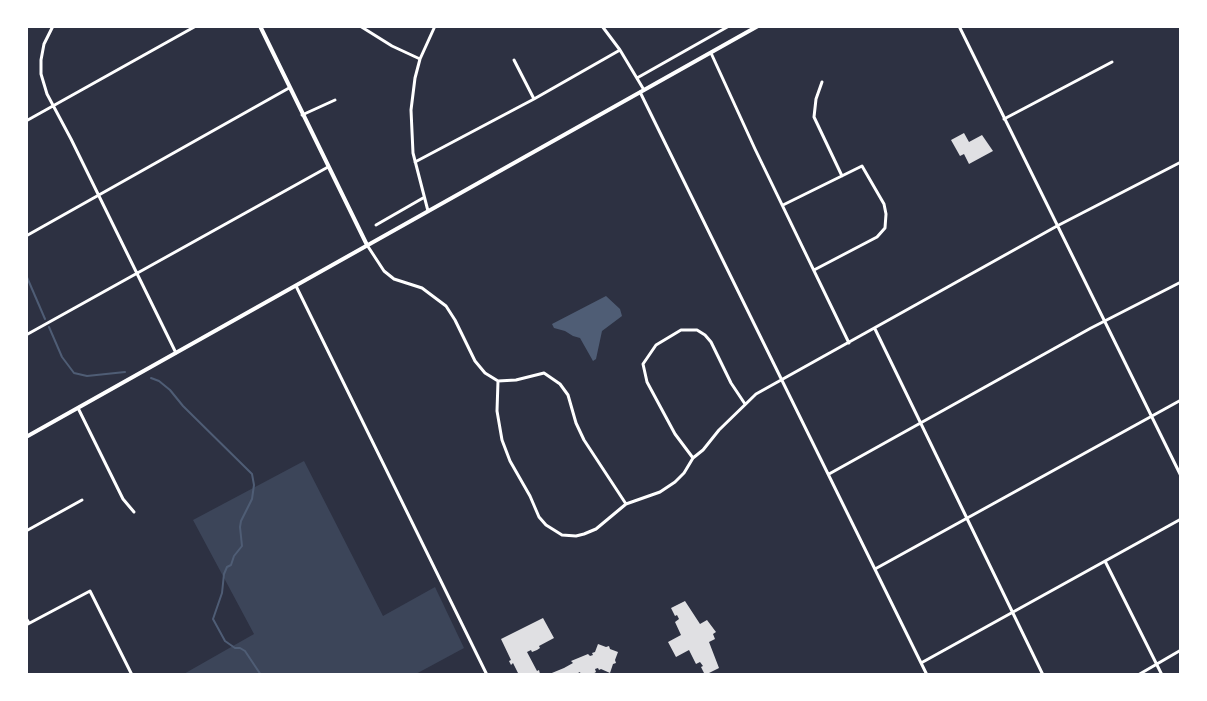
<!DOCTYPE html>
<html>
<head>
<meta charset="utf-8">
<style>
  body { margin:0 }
  #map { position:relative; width:1207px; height:701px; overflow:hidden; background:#2d3142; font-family:Signika,sans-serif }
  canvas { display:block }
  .frame { position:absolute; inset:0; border:28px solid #fff; pointer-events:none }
</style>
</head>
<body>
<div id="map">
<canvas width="1207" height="701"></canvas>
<div class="frame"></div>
</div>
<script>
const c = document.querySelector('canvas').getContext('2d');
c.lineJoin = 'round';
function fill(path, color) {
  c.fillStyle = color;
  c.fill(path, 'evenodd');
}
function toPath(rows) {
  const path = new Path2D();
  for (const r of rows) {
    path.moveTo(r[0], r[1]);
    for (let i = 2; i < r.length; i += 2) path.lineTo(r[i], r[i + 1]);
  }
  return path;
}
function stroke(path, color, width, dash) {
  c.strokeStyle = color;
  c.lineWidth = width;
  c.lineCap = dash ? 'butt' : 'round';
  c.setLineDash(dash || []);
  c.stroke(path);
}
const green = toPath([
  [304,461,383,616,435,587,464,648,414,675,182,675,254,634,193,520]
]);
const water = toPath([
  [606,296,620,309,622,316,602,331,596,359,593,361,580,338,573,336,565,331,554,328,552,324]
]);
const stream = toPath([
  [26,275,45,319],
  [49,327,62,357,74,373,87,376,125,372],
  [151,378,159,381,170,390,183,406,252,474,254,485,252,499,241,521,240,527,242,546,234,556,231,565,227,567,224,574,222,593,213,619,225,641,235,648,240,648,245,651,261,675]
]);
const building = toPath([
  [964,133,969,142,982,135,993,151,969,164,964,154,960,156,951,140],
  [685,601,700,624,707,620,716,632,713,634,715,639,709,642,719,668,705,675,701,667,703,666,700,662,696,664,689,650,676,657,668,642,681,635,675,622,679,619,677,615,675,616,671,608],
  [543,618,554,638,539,646,540,648,537,650,532,652,531,650,527,652,537,671,539,670,540,674,519,675,513,663,511,665,509,661,511,660,501,639],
  [598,644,606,647,609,646,610,649,618,652,615,660,616,663,613,664,610,673,601,669,599,670,598,668,595,669,596,672,591,675,581,675,580,672,578,673,578,675,547,675,564,668,573,663,571,661,588,654,590,656,593,655,592,653,595,652]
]);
const minor = toPath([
  [53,26,44,44,41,60,41,74,47,94,71,139,176,353],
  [360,26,392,46,420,59],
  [602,26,620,50,644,90],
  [959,26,1181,476],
  [711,53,755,149,849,343],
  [514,60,534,99],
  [637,78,729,26],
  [822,82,816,99,814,117,842,176],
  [640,92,927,675],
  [302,115,335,100],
  [1004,119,1112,62],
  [26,121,196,26],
  [415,162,534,99,620,50],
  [783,205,862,166,884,204,886,214,885,228,877,237,814,270],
  [428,211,413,153,411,110,415,78,420,59,435,26],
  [376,225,423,198],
  [26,236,289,88],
  [367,245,384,271,394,279,422,288,446,306,455,320,475,361,485,373,498,381,516,380,544,373,560,384,568,395,576,423,584,440,626,504],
  [296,286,487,675],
  [875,329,1043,675],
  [26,335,328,167],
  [498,381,497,411,502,440,510,461,530,496,539,517,546,525,562,535,576,536,584,534,596,529,626,504,660,492,675,482,684,473,693,458,703,450,719,430,756,394,1057,226,1181,162],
  [78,408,123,499,134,512],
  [693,458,675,434,647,382,643,364,656,345,681,330,697,330,705,335,711,342,731,383,745,404],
  [829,474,1091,328,1181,282],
  [26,531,82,500],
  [1105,561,1162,675],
  [875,569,1181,400],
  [26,618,29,623],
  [26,625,90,591,132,675],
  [921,663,1181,519],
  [1138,675,1181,650]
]);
const tertiary = toPath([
  [260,26,367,245],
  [26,437,758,26]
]);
fill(green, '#3c4559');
fill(water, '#4f5d75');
stroke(stream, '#4f5d75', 2);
fill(building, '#e0e0e3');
stroke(minor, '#fff', 3);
stroke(tertiary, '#fff', 4);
</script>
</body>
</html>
